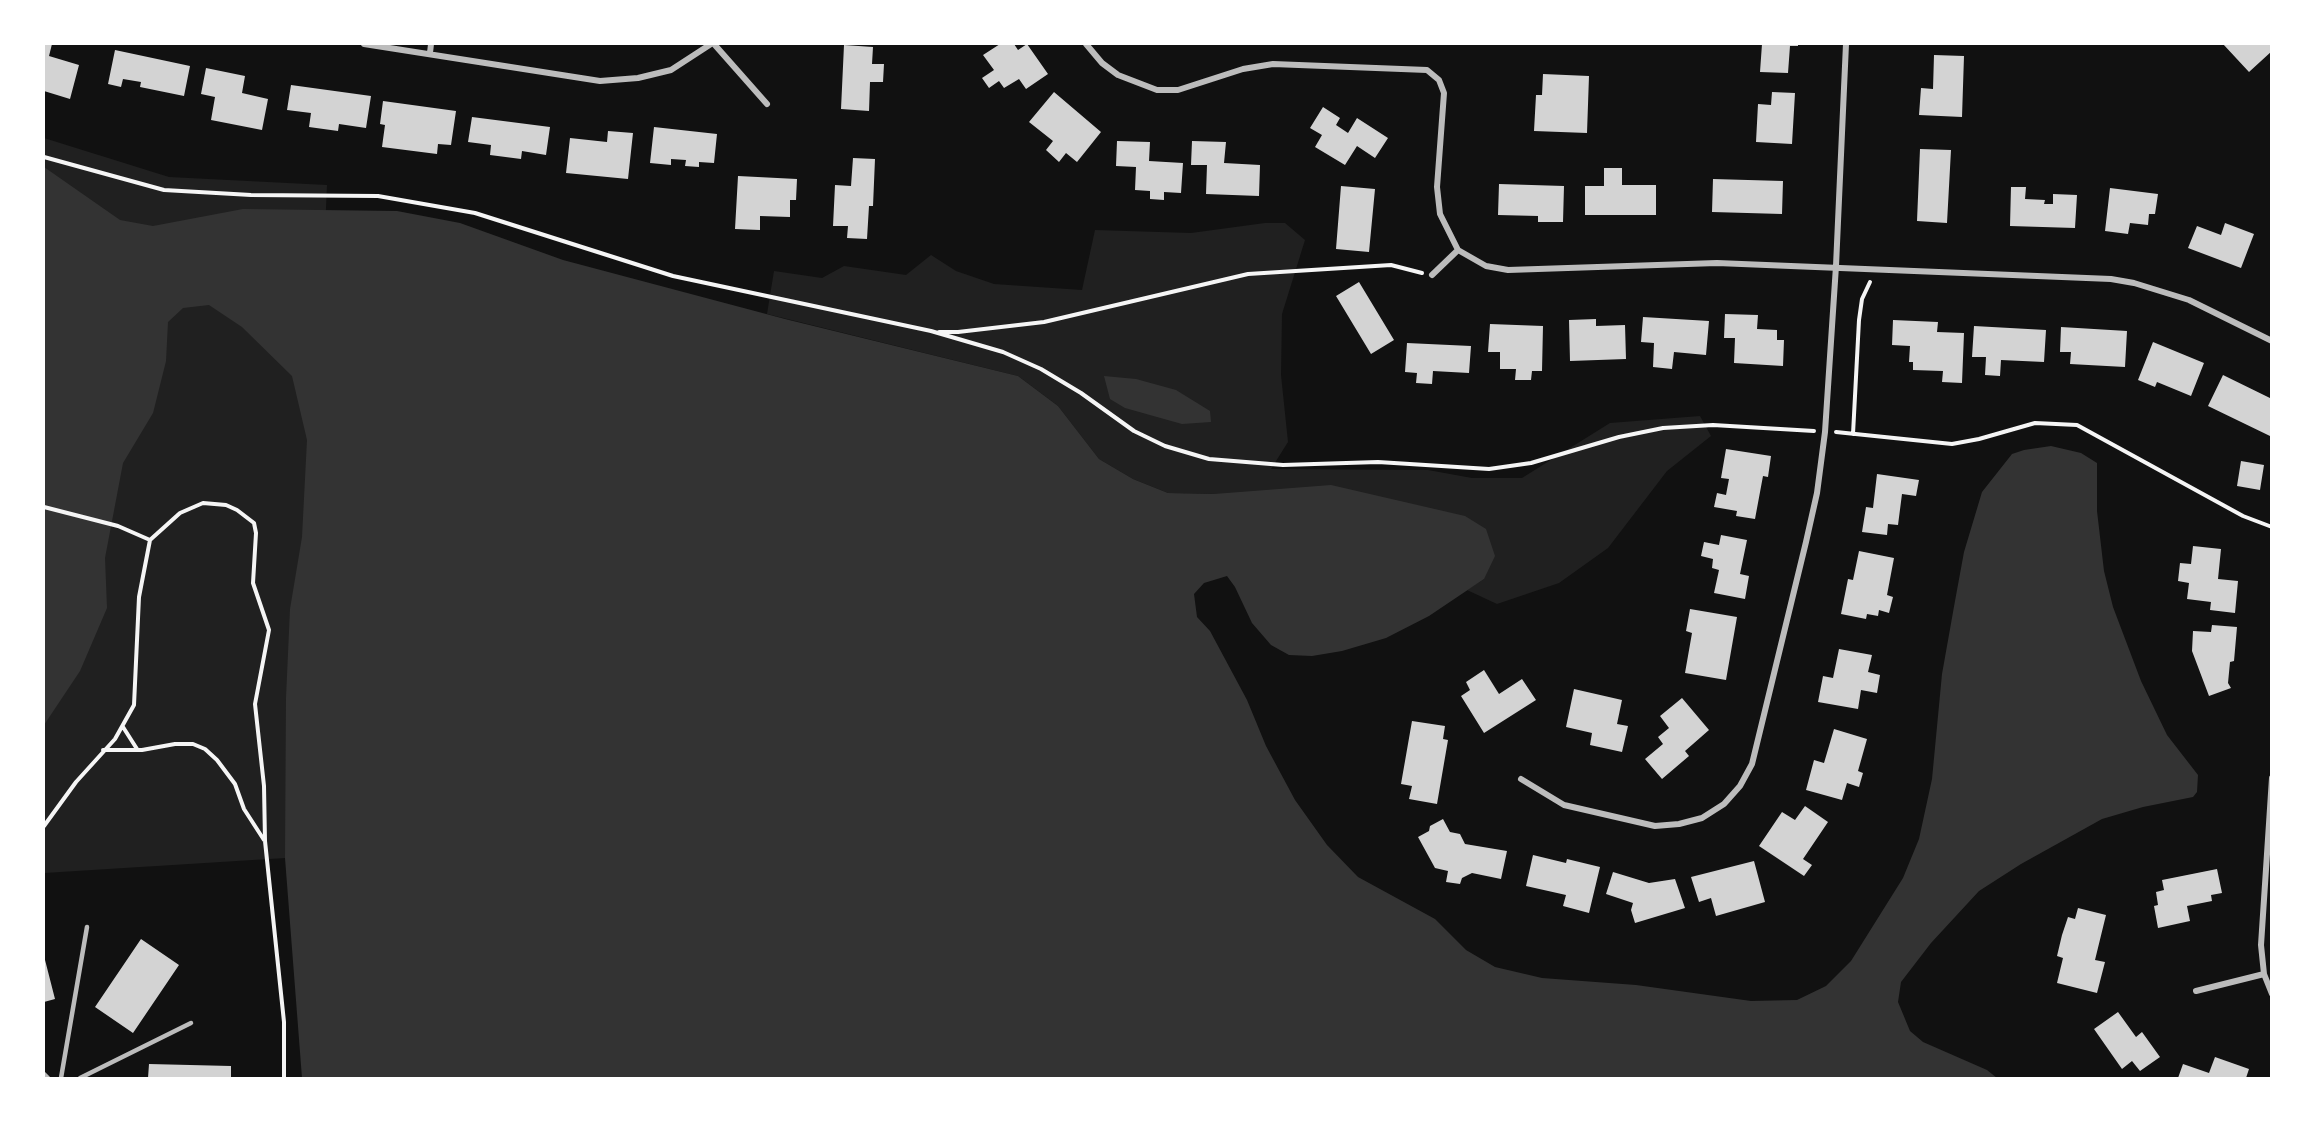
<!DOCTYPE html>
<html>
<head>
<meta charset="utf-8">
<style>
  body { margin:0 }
  #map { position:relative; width:2315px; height:1122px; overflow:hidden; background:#111; font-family:Barlow,sans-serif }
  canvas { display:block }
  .frame { position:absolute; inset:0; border:45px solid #fff; pointer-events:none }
</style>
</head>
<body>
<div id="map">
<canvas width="2315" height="1122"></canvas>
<div class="frame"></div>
</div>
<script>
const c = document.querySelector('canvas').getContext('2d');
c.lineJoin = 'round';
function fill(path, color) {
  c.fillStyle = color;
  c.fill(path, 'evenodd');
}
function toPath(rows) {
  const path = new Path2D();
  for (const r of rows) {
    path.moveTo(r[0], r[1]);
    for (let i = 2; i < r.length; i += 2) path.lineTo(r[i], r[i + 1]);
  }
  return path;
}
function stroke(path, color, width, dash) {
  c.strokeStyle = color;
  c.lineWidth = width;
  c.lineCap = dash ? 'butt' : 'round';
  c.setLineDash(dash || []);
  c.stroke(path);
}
const green = toPath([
  [44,138,169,177,327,185,309,595,285,858,44,873],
  [1265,223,1285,223,1305,240,1282,314,1281,375,1288,442,1271,469,1428,470,1472,478,1522,478,1610,423,1700,416,1711,436,1667,471,1608,548,1559,583,1497,604,1467,590,1484,579,1214,494,1168,493,1133,479,1099,459,1058,406,1018,376,767,314,774,271,822,278,844,266,906,275,931,255,956,271,994,284,1082,290,1095,230,1191,233]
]);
const water = toPath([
  [44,167,120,220,153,226,243,209,397,211,460,223,563,260,785,319,1018,376,1058,406,1099,459,1133,479,1168,493,1214,494,1331,485,1465,516,1486,529,1495,556,1484,579,1429,616,1386,638,1342,651,1312,656,1289,655,1271,645,1252,623,1235,587,1227,576,1204,583,1194,594,1197,617,1210,631,1247,700,1266,746,1295,800,1327,845,1358,877,1435,919,1466,950,1495,967,1542,978,1636,985,1751,1001,1797,1000,1826,986,1851,961,1903,878,1919,839,1932,779,1942,674,1955,601,1964,552,1982,492,2012,454,2024,450,2051,446,2081,453,2097,463,2097,511,2104,571,2113,607,2141,681,2167,735,2198,775,2197,792,2193,797,2143,807,2102,819,2021,864,1979,891,1931,943,1901,982,1898,1002,1910,1031,1923,1042,1987,1070,1997,1078,302,1078,285,858,286,698,290,609,302,537,307,440,292,376,242,327,209,305,183,308,168,322,166,361,153,413,123,463,105,558,107,608,80,671,44,725],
  [1104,376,1136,379,1176,390,1210,411,1211,422,1182,424,1125,408,1110,399]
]);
const building = toPath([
  [44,44,52,44,49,56,79,65,70,99,44,91],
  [1000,44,1014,44,1018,50,1027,44,1048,74,1026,89,1019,79,1004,88,999,81,989,88,982,78,994,70,983,55],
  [1762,44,1798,44,1798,46,1790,46,1788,73,1760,72],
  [2223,44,2272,44,2272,51,2249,72],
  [844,45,873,47,872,64,884,64,883,82,870,82,869,111,841,109],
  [115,50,190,66,184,96,140,87,141,82,123,79,121,87,108,84],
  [1934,55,1964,56,1962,117,1919,115,1921,88,1933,89],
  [206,68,245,76,242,93,268,99,262,130,211,120,215,97,201,94],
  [1543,74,1589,76,1587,133,1534,131,1536,95,1542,95],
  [291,85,371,96,366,128,339,124,338,131,309,127,311,113,287,110],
  [1054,92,1101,132,1077,162,1066,153,1059,162,1046,150,1053,141,1029,122],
  [1772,92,1795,93,1792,144,1756,142,1758,104,1771,105],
  [383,101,456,111,451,145,438,144,437,154,382,147,385,125,380,124],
  [1323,107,1340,118,1336,125,1348,133,1357,118,1388,138,1375,158,1357,146,1345,165,1315,147,1322,135,1310,128],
  [472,117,550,127,546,155,522,151,521,159,490,155,491,145,468,142],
  [654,127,717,134,714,163,699,162,699,167,685,166,686,160,671,159,671,165,650,163],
  [608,131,633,133,628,179,566,173,570,138,607,142],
  [1117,141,1150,142,1149,161,1183,163,1181,193,1164,192,1164,200,1150,199,1150,191,1135,190,1136,167,1116,166],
  [1192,141,1226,142,1224,163,1260,165,1259,196,1206,194,1207,165,1191,165],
  [1920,149,1951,150,1947,223,1917,221],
  [853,158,875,159,873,206,869,206,867,239,847,238,848,226,833,226,835,185,851,186],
  [1604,168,1622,168,1622,185,1656,185,1656,215,1585,215,1585,186,1604,186],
  [738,176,797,179,796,200,790,200,790,217,760,216,760,230,735,229],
  [1713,179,1783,181,1782,214,1712,212],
  [1499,184,1564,186,1563,222,1538,222,1538,216,1498,215],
  [1341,186,1375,189,1369,252,1336,249],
  [2011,187,2026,187,2025,199,2045,200,2044,204,2053,204,2053,194,2077,195,2075,228,2010,226],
  [2110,188,2158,194,2155,214,2149,214,2148,225,2130,223,2128,234,2105,231],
  [2225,223,2254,234,2241,268,2188,248,2197,226,2221,235],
  [1359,282,1394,340,1371,354,1336,296],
  [1725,314,1758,315,1757,329,1777,330,1777,340,1784,340,1783,366,1734,363,1735,338,1724,338],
  [1643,317,1709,321,1706,355,1674,352,1672,369,1653,367,1654,343,1641,342],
  [1596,319,1596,326,1625,325,1626,359,1570,361,1569,320],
  [1893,320,1938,322,1937,332,1964,333,1962,383,1942,382,1943,371,1913,370,1913,362,1909,362,1910,346,1892,345],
  [1490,324,1543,326,1542,371,1532,371,1531,380,1515,380,1516,369,1500,369,1500,352,1488,352],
  [1974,326,2046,330,2044,362,2001,360,2000,376,1985,375,1986,357,1972,357],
  [2061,327,2127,331,2125,367,2070,364,2071,352,2060,352],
  [2153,342,2204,363,2191,396,2157,382,2155,387,2138,380],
  [1407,343,1471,346,1469,373,1433,371,1432,384,1416,383,1417,373,1405,372],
  [2223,375,2272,399,2270,436,2208,406],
  [1726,449,1771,456,1768,477,1763,476,1755,519,1736,516,1737,511,1714,507,1717,493,1726,495,1729,479,1721,478],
  [2241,461,2264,465,2260,490,2237,486],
  [1877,474,1919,480,1916,496,1902,494,1898,525,1888,524,1887,535,1862,532,1866,507,1873,508],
  [1721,535,1747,540,1740,574,1749,576,1745,599,1714,593,1719,570,1712,568,1713,559,1701,556,1704,542,1719,545],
  [2193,546,2221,549,2218,579,2238,581,2235,613,2210,610,2211,602,2187,599,2189,583,2178,581,2180,563,2191,564],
  [1859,551,1894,558,1887,595,1893,597,1889,613,1879,610,1878,616,1867,614,1866,619,1841,614,1848,579,1853,580],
  [1690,609,1737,617,1726,680,1685,673,1692,633,1686,631],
  [2212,625,2237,627,2234,661,2230,662,2228,683,2231,688,2209,696,2192,651,2193,631,2211,632],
  [1839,649,1872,655,1868,672,1880,675,1877,693,1861,690,1858,709,1818,702,1823,676,1833,678],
  [1484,670,1499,694,1522,679,1536,700,1484,733,1461,696,1470,690,1466,682],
  [1574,689,1622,700,1617,724,1628,726,1622,752,1590,745,1592,733,1566,727],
  [1682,698,1709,730,1685,751,1689,756,1662,779,1645,759,1663,744,1658,737,1669,728,1660,716],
  [1412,721,1445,726,1443,739,1448,740,1437,804,1409,799,1412,786,1401,784],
  [1834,729,1867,739,1858,771,1863,773,1859,787,1847,783,1842,800,1806,790,1814,760,1824,763],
  [1805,806,1828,822,1803,859,1812,865,1804,876,1759,846,1782,812,1795,820],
  [1443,819,1450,832,1460,834,1465,844,1507,851,1501,879,1472,873,1462,878,1460,884,1446,882,1448,871,1435,868,1418,837,1429,831,1430,826],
  [1533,855,1566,863,1567,859,1600,867,1589,913,1563,906,1566,895,1526,886],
  [1754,861,1765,902,1716,916,1711,898,1699,902,1691,877],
  [2217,869,2222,893,2211,895,2212,901,2187,906,2190,921,2158,928,2154,906,2158,905,2156,892,2164,890,2162,880],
  [1613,872,1649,883,1675,879,1685,908,1635,923,1631,910,1633,903,1606,894],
  [2078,908,2106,915,2095,960,2105,962,2097,993,2057,983,2063,958,2057,956,2062,935,2068,917,2075,919],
  [141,939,179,965,133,1033,95,1007],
  [44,956,55,999,44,1002],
  [2118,1012,2136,1037,2142,1032,2160,1057,2140,1071,2132,1061,2122,1069,2094,1029],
  [2215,1057,2249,1069,2246,1078,2178,1078,2183,1064,2209,1073],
  [149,1064,231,1066,231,1078,148,1078]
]);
const path = toPath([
  [44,157,164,190,251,195,378,196,475,213,673,276,931,331,1003,352,1041,369,1081,393,1134,431,1165,446,1209,459,1283,465,1378,462,1489,469,1531,463,1619,437,1663,428,1713,425,1814,431],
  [939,332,958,332,1044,322,1248,274,1391,265,1422,273],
  [1836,432,1952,444,1979,439,2035,423,2077,425,2243,516,2272,527],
  [1853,434,1859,320,1862,299,1870,282],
  [44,507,118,526,150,540,180,513,203,503,226,505,237,510,254,523,256,533,253,583,269,630,255,704,264,786,265,841,284,1022,284,1078],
  [123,727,137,749],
  [103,750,142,750,175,744,193,744,205,749,217,760,235,784,244,809,264,840],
  [44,826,76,782,115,739,134,705,139,597,150,540]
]);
const service = toPath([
  [44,1074,48,1078],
  [61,1078,87,927],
  [80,1078,191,1023]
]);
const minor = toPath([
  [364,44,600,81,638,78,671,70,711,44],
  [714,44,767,104],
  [1086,44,1102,63,1118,75,1157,90,1178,90,1243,69,1273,64,1427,70,1439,80,1444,93,1437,187,1440,214,1458,250,1486,266,1508,270,1717,263,2111,279,2134,283,2189,300,2272,341],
  [430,53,431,44],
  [1432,275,1458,250],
  [2272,778,2261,945,2264,974,2272,994],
  [1521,779,1564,805,1655,826,1679,824,1702,818,1724,804,1740,786,1752,764,1806,542,1817,493,1825,432,1836,266,1846,44],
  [2196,991,2264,974]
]);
fill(green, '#202020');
fill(water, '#333');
fill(building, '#d3d3d3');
stroke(path, '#f5f5f5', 4);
stroke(service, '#bcbcbc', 4.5);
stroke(minor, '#bcbcbc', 6);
</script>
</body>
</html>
